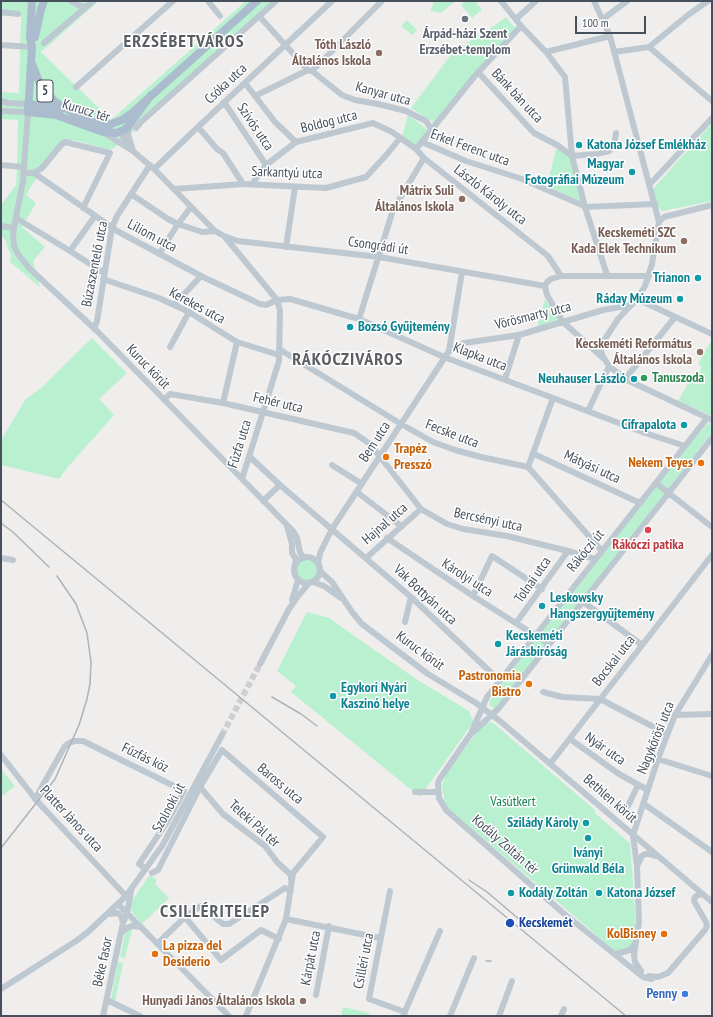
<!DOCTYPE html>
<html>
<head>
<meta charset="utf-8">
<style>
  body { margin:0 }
  #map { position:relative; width:713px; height:1017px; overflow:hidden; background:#f0eded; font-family:"PT Sans Narrow",sans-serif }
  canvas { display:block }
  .frame { position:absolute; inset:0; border:2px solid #45505c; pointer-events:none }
  .scale { position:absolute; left:575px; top:16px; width:71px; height:18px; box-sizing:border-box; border:2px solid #45505c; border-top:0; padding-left:5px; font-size:12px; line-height:14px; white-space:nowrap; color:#45505c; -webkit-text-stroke:3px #fff; paint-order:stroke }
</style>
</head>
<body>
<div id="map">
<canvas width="713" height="1017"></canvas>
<div class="frame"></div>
<div class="scale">100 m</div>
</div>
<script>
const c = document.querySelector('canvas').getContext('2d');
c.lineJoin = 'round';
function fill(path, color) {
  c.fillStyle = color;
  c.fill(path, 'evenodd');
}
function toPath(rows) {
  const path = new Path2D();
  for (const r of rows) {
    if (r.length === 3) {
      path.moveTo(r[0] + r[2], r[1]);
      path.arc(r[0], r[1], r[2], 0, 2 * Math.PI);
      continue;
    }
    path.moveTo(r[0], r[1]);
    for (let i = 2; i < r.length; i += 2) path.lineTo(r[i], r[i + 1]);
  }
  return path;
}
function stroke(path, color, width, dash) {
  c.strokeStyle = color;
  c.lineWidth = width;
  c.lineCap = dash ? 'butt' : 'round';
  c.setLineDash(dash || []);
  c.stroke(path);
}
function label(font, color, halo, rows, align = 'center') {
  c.font = font + ' "PT Sans Narrow",sans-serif';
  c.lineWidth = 3;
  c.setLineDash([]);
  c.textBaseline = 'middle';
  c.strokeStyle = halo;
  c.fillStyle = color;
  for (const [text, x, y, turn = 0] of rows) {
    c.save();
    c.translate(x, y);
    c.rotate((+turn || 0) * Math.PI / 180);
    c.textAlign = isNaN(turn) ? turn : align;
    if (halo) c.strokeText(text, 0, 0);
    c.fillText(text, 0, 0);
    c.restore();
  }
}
const green = toPath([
  [1,1,99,1,41,52,111,120,246,1,278,1,115,147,110,150,74,140,64,143,36,179,26,195,36,203,22,227,45,247,33,261,40,287,10,262,11,256,8,249,6,241,1,235,1,205,16,185,17,169,18,120,1,119,1,92,19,93,21,16,1,16],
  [434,1,458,1,453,3,441,13,430,11],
  [465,1,475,1,482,10,472,18,461,5],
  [506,17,516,29,435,123,411,108,450,56,487,28,488,30],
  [407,20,417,30,412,35,401,26],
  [408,115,428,130,415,146,402,137],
  [712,123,712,201,662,211,657,206,653,189],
  [556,149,574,155,583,202,547,186],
  [545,299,559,320,537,327],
  [92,338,127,373,99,399,114,415,67,468,59,479,1,465,1,440,25,400,42,387],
  [712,339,712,416,678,401,691,378,695,380,702,367,698,364],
  [708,423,712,424,711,434,496,709,493,708,490,706,490,700,530,646,701,430],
  [307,570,11],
  [307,612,329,618,416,679,469,711,471,717,474,721,420,797,291,692,296,686,277,671],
  [492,722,588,804,594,809,596,814,630,843,635,912,636,939,633,945,622,951,615,951,450,810,445,803,442,786,446,774,473,737,483,725,486,723],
  [1,769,15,786,1,797],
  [149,876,151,876,157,880,155,884,169,898,142,924,132,912,131,906,133,899],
  [129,929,132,930,125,958,120,957,125,934],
  [118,962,123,963,115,1002,111,999],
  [343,1007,369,1013,369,1016,341,1016]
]);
const minorTunnel = toPath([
  [222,735,260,664]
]);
const minor = toPath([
  [71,1,80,6,86,7],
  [208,1,220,16],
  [501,1,521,26,546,52,565,77,572,156,585,207,607,275],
  [594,1,610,36,659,222,652,264,645,286,637,299,618,319,603,342,601,349,602,355,609,366,625,379,712,420],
  [1,12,18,14],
  [259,16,308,70,312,71,342,95,355,100,378,104,406,111,426,121,432,130],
  [516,19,536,1],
  [603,19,627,1],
  [44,43,93,1],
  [1,45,32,47],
  [649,47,712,101],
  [546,52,610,36],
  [614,52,649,47,688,15,708,1],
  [312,71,382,1],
  [478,72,534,133,557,145,572,156,596,154,609,151,614,145,616,133],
  [245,83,275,122,296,142],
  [76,87,173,1],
  [255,96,308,70],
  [1,101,8,103,28,104],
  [224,102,266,165],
  [1,111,28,112,23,181,13,233,14,246,18,254,29,268,97,331,293,531,297,538,300,552,303,558],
  [130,124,128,135,133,151],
  [198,127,217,149,223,153,243,184],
  [136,128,141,122,276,1],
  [120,132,129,146],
  [104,133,133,151,154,169,215,231,224,236,238,241,379,257,545,286],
  [422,142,466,161,522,179,582,205,585,207,655,204],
  [416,149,474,77,521,26],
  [1,165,23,167],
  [154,169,198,127,332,1],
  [23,173,34,173,117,231,201,276,260,304,266,305,277,300,290,299,359,319,444,357,553,398,645,433,685,446],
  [34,173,42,168,61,145,65,142,110,153,83,208],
  [252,184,266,165,296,142,373,123,392,132,416,149,424,158,548,256,561,276],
  [650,184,712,118],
  [175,189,243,184,326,188,366,177,388,153,400,138],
  [131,194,168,219,178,224,202,232,215,231],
  [16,218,70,251,104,273],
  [659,222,664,217,712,205],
  [1,226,14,228],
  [225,237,277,300,280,310,279,361,242,479],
  [286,247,295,187],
  [70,251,95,216],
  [159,254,178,224,191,207],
  [103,279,159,298,189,312,237,342,279,355],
  [545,286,547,282,551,279,561,276,649,276],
  [545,286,547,295,563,322,603,358],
  [637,299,712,334],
  [174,305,201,276],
  [359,319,393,210,424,158],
  [94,329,97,321,112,228,117,216,150,165],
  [170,347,189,312],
  [279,349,401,424,433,442,455,450,481,457,528,467,602,551],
  [449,351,462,272],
  [505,379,519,335],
  [625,379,675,317],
  [164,400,170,394,223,403,354,433,370,444,421,509,447,524,463,529,507,536,568,551,595,559],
  [223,403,237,342],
  [588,411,609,366],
  [534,454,640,503],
  [249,456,280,485,411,597,500,681],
  [332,465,362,484],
  [528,467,553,398],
  [656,483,712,527],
  [357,492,401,526],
  [263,501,280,485],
  [287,526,292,544,292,553,296,559,295,564],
  [387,538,473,596,549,644],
  [307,570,13],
  [1,558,13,560],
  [366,558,421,509],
  [318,564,320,553,332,529,449,351,464,343,519,335,603,310,631,305],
  [320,571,332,582,352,612,362,624,428,674,476,703,500,721,712,902],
  [313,582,324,586,341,598],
  [473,596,492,556,542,589],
  [292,600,298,580],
  [582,601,642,645],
  [405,622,411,597],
  [516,623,568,551],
  [260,664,289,609,298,596,309,583],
  [543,692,562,697,600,699,667,734],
  [675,715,712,714],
  [472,731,487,697,707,418],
  [570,739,619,774,648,790],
  [1,755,37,801,126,896],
  [658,759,712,776],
  [550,764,712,555],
  [200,787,223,814,265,846,277,862,291,875,291,879],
  [415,792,437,792],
  [35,799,65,746,71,742,75,741,83,741,184,791,167,822,139,864,146,869],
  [644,804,712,852],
  [628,806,638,785],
  [637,866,642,856,645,854,649,854,656,856],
  [152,873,158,870,200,787,222,750,323,837,293,873,286,919,246,1016],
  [390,891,369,999,405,1012],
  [118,904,229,1016],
  [108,914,118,913,121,916,123,923],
  [185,917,221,960,261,930,279,939],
  [286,919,380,938],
  [121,933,127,928,132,926,141,927],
  [157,944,185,917,201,906,223,924,229,924,285,888,291,891],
  [616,954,630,950,635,944],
  [641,971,635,962,634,955,639,922,637,866,633,835,658,759,675,715,712,655],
  [649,976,658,977,668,973,705,930,707,926,706,922,694,901,695,897,698,895,703,894],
  [652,979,643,977,562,912,446,810,439,798,438,784,439,780,470,735,499,708,712,438],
  [1,989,76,941,88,932,126,896,162,846,222,735],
  [316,995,329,926],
  [107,1000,140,1016],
  [103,1016,123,923,127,914,131,891],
  [403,1016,440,931],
  [450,1016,474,958],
  [499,1016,512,981],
  [561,1016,564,1009]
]);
const major = toPath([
  [32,1,30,37,32,47,28,112,56,115,103,132,116,133,124,130,130,124,151,95],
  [35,37,41,9,44,1],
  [32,64,41,86,55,102,84,119,109,127],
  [28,104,56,107,62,109],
  [105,126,122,120,132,113,257,1]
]);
const rail = toPath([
  [1,500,626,1016],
  [1,523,14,533,49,567],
  [272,697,301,714,317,726],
  [1,848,55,779,79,725,87,699,90,684,91,662,87,633,76,604,57,576],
  [469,880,487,892,520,920],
  [486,961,491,961]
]);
const markers = [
  [465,19,4,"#6b7280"],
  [379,53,4,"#8d6e63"],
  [579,145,4,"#0f9aa8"],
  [632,172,4,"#0f9aa8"],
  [462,199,4,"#8d6e63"],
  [684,241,4,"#8d6e63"],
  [698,278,4,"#0f9aa8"],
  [680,299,4,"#0f9aa8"],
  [350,327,4,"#0f9aa8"],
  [700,352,4,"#8d6e63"],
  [644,378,4,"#2e9e5b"],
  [634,379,4,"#0f9aa8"],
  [684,425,4,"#0f9aa8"],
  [386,457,4,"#e8710a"],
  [701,463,4,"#e8710a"],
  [648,530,4,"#e0444e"],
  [542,606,4,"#0f9aa8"],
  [498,644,4,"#0f9aa8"],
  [529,684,4,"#e8710a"],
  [333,696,4,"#0f9aa8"],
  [586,823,4,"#0f9aa8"],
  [588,838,4,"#0f9aa8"],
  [511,893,4,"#0f9aa8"],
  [599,893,4,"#0f9aa8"],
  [510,923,5,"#1a4fb4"],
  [664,934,4,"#e8710a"],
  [155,954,4,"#e8710a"],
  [685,994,4,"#3f7fe0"],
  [303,1001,4,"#8d6e63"]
];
const shields = [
  [45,91,16]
];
const shieldNames = [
  ["5",45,91]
];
const worshipNames = [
  ["Árpád-házi Szent",465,34],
  ["Erzsébet-templom",465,50]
];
const educationNames = [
  ["Tóth László",371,45],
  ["Általános Iskola",371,61],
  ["Mátrix Suli",454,191],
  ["Általános Iskola",454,207],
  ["Kecskeméti SZC",676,233],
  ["Kada Elek Technikum",676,249],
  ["Kecskeméti Református",692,344],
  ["Általános Iskola",692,360],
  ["Hunyadi János Általános Iskola",295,1001]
];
const streetNames = [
  ["Csóka utca",226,84,-43],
  ["Kanyar utca",383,94,15],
  ["Bánk bán utca",517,96,47],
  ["Kurucz tér",86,111,17],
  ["Boldog utca",329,122,-14],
  ["Szívós utca",255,127,56],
  ["Erkel Ferenc utca",470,148,20],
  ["Sarkantyú utca",287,173,2],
  ["László Károly utca",490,195,38],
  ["Liliom utca",152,236,28],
  ["Csongrádi út",378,246,8],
  ["Búzaszentelő utca",95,264,-79],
  ["Kerekes utca",197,306,28],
  ["Vörösmarty utca",533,316,-14],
  ["Klapka utca",480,357,21],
  ["Kuruc körút",148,367,46],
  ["Fehér utca",278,403,13],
  ["Fecske utca",452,434,21],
  ["Bem utca",375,442,-57],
  ["Fűzfa utca",240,444,-73],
  ["Mátyási utca",592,467,25],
  ["Bercsényi utca",488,520,12],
  ["Hajnal utca",385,524,-41],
  ["Rákóczi út",586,551,-51],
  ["Károlyi utca",467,578,33],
  ["Tolnai utca",533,580,-55],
  ["Vak Bottyán utca",425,595,43],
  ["Kuruc körút",420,651,36],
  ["Bocskai utca",614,661,-52],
  ["Nagykőrösi utca",656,738,-68],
  ["Nyár utca",605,749,35],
  ["Fűzfás köz",145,758,26],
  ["Baross utca",280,784,40],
  ["Bethlen körút",610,799,41],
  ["Szolnoki út",169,808,-62],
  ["Platter János utca",71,819,47],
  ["Teleki Pál tér",254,824,42],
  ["Kodály Zoltán tér",505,845,41],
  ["Kárpát utca",311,958,-79],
  ["Csilléri utca",364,961,-79],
  ["Béke fasor",103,962,-78]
];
const cultureNames = [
  ["Katona József Emlékház",587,145],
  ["Magyar",624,164,"right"],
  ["Fotográfiai Múzeum",624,180,"right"],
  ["Trianon",690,278,"right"],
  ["Ráday Múzeum",672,299,"right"],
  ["Bozsó Gyűjtemény",358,327],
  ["Neuhauser László",626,379,"right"],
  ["Cifrapalota",676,425,"right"],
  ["Leskowsky",550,598],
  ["Hangszergyűjtemény",550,614],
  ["Kecskeméti",506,636],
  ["Járásbíróság",506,652],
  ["Egykori Nyári",341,688],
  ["Kaszinó helye",341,704],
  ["Szilády Károly",578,823,"right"],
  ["Iványi",588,853,"center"],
  ["Grünwald Béla",588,869,"center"],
  ["Kodály Zoltán",519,893],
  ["Katona József",607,893]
];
const leisureNames = [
  ["Tanuszoda",652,378]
];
const foodNames = [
  ["Trapéz",394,449,"left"],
  ["Presszó",394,465,"left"],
  ["Nekem Teyes",693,463],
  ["Pastronomia",521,676],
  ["Bistro",521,692],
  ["KolBisney",656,934],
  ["La pizza del",163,946,"left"],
  ["Desiderio",163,962,"left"]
];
const healthNames = [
  ["Rákóczi patika",648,545]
];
const parkNames = [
  ["Vasútkert",513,802]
];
const transitNames = [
  ["Kecskemét",519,923]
];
const shopNames = [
  ["Penny",677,994]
];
const districtNames = [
  ["ERZSÉBETVÁROS",184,42],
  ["RÁKÓCZIVÁROS",348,360],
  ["CSILLÉRITELEP",215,912]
];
fill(green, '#b9f1d0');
stroke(minorTunnel, '#ceced0', 6, [6, 3]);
stroke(minor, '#bdc8d1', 6);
stroke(major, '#abbcce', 8);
stroke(rail, '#afb2b8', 1.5);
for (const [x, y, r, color] of markers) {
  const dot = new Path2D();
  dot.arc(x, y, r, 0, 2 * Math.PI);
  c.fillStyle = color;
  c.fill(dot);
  stroke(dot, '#fff', 1.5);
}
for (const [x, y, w] of shields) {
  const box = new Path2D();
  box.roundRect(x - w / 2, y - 11, w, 22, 3);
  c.fillStyle = '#fff';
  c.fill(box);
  stroke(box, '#45505c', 1);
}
label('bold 13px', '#45505c', null, shieldNames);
label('bold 14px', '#5b616d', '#fff', worshipNames);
label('bold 14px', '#785e54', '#fff', educationNames, 'right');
label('14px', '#45505c', '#fff', streetNames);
label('bold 14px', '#0d838f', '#fff', cultureNames, 'left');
label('bold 14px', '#27864d', '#fff', leisureNames, 'left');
label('bold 14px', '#c56008', '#fff', foodNames, 'right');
label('bold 14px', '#be3a42', '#fff', healthNames);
label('14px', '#12814c', '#fff', parkNames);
label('bold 14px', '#164399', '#fff', transitNames, 'left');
label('bold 14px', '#366cbe', '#fff', shopNames, 'right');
c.letterSpacing = '1px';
label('bold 18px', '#5a5e63', '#fff', districtNames);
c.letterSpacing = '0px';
</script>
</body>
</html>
